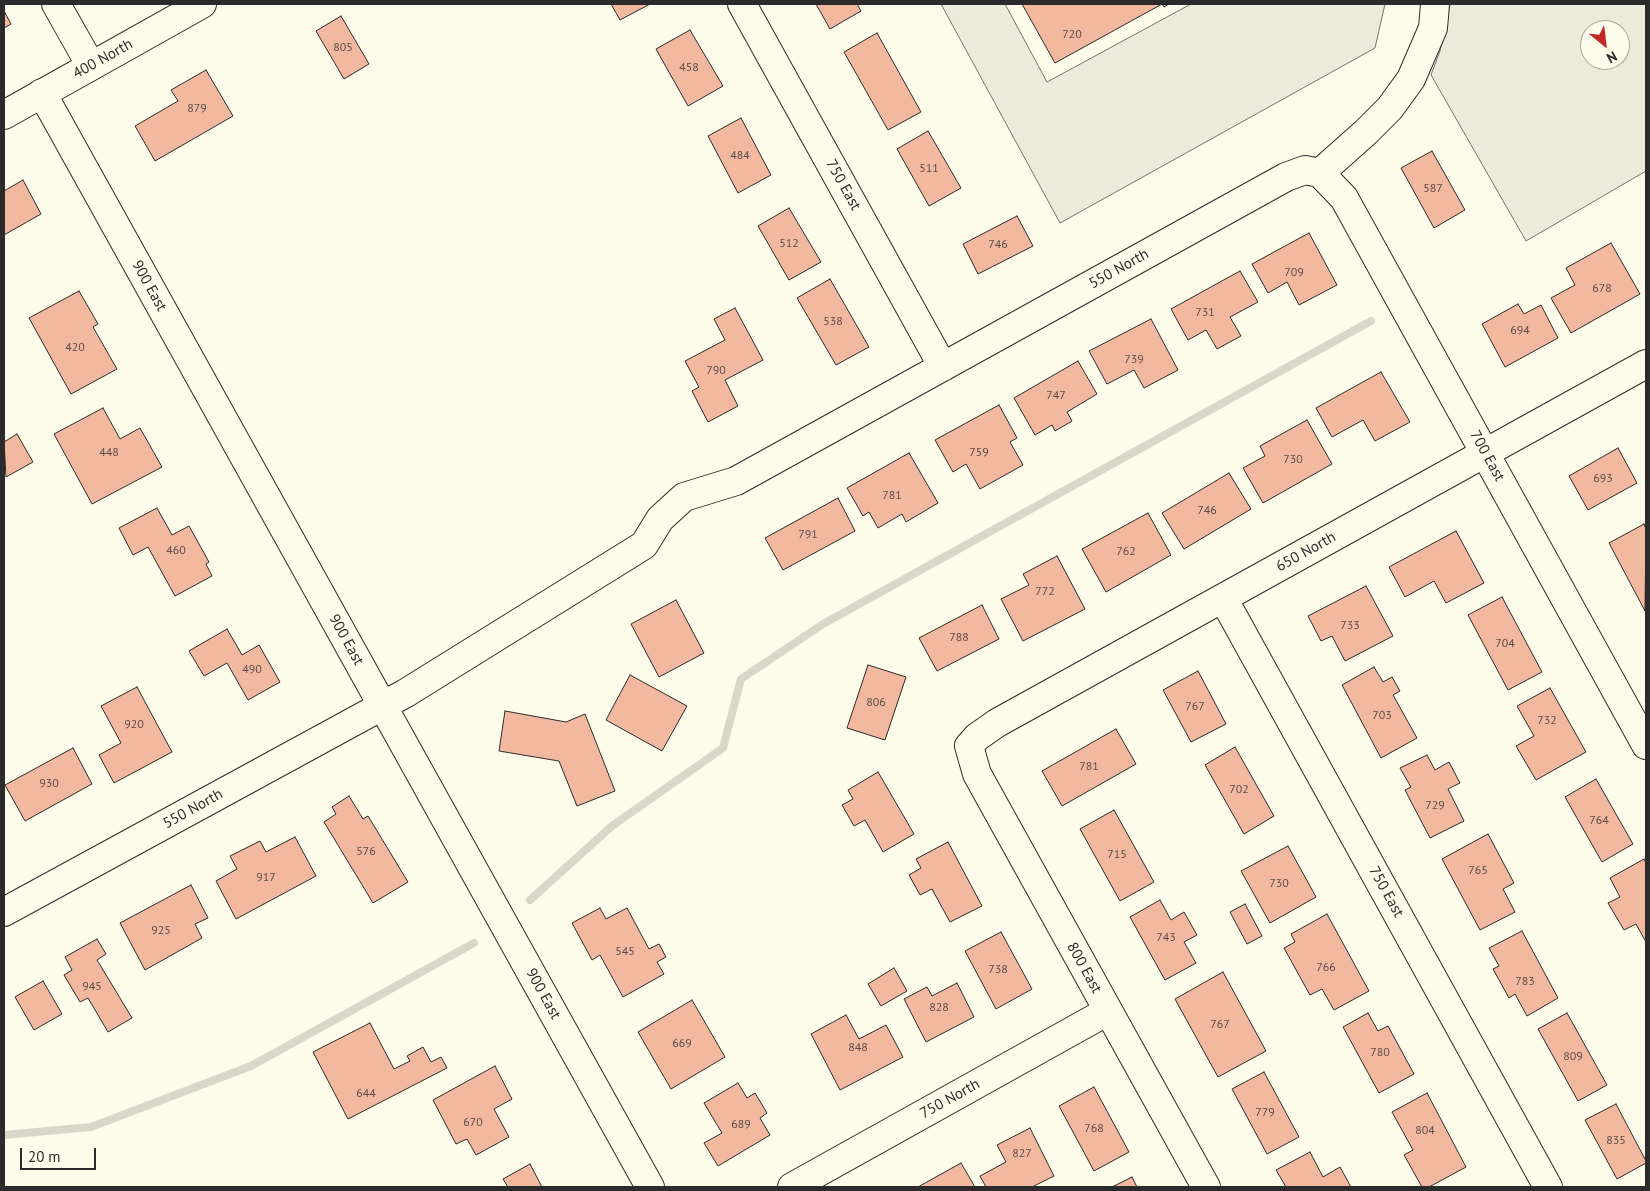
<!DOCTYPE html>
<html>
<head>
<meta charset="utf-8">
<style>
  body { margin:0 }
  #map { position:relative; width:1650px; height:1191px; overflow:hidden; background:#fdfbea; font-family:"PT Sans",sans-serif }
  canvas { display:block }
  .frame { position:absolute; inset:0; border:5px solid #2b2b2b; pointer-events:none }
  .north { position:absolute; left:1580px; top:20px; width:50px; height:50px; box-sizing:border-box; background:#fdfbea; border:1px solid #a9a89e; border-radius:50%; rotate:151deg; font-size:14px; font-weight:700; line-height:20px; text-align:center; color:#2b2b2b }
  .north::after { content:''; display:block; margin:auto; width:18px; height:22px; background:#c62828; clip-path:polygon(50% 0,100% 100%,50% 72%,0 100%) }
  .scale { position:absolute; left:20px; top:1148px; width:76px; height:22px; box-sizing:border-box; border:2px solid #2b2b2b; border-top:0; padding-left:6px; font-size:15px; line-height:18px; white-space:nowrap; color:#2b2b2b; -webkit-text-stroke:4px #fdfbea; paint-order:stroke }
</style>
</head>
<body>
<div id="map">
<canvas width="1650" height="1191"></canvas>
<div class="frame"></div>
<div class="north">N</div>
<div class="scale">20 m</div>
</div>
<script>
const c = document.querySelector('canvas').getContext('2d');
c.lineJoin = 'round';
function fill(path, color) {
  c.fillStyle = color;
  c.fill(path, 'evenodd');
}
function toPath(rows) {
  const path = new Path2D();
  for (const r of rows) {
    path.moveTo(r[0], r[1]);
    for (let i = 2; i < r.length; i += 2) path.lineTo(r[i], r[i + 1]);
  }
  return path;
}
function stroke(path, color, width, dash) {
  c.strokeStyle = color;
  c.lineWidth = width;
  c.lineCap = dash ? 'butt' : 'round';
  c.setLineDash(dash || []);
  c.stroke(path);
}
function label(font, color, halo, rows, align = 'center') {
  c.font = font + ' "PT Sans",sans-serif';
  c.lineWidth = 4;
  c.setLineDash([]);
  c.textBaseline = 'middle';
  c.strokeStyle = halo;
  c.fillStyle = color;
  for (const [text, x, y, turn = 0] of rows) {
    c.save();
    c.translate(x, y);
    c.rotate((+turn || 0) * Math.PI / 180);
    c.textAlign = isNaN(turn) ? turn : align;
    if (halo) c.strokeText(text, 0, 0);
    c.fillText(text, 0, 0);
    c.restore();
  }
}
const green = toPath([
  [1450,4,1646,4,1646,171,1526,241,1431,75,1440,51,1450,4],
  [1590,30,1620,30,1620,60,1590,60,1590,30]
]);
const parking = toPath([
  [941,4,1005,4,1047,82,1191,4,1385,4,1375,48,1060,223,941,4]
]);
const stream = toPath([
  [530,900,612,826,723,748,741,679,823,624,1371,321],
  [4,1135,91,1127,251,1066,474,943]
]);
const building = toPath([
  [611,4,650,4,620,20,611,4],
  [816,4,857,4,861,11,830,29,816,4],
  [1022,4,1169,4,1164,7,1162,4,1055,63,1022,4],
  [4,11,11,24,4,28,4,11],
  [341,16,369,64,344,79,316,31,341,16],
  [690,30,723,86,688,106,656,49,690,30],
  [877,33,921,112,888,130,844,52,877,33],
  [206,70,233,116,155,161,135,126,178,101,171,90,206,70],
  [741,118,771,175,738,193,708,136,741,118],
  [928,131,961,188,929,206,897,149,928,131],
  [1432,151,1465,210,1434,228,1401,168,1432,151],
  [23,180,41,214,4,235,4,191,23,180],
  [789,208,821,262,789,280,758,226,789,208],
  [1017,216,1033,246,978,274,963,244,1017,216],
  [1309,233,1337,285,1299,305,1287,282,1268,293,1252,264,1309,233],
  [1611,243,1640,294,1571,333,1551,298,1575,285,1566,268,1611,243],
  [1240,271,1258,302,1230,317,1241,336,1217,349,1206,330,1188,340,1171,309,1240,271],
  [830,279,869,347,836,365,797,298,830,279],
  [79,291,98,324,93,327,117,369,71,394,29,318,79,291],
  [1518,304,1524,314,1541,305,1558,338,1505,367,1482,324,1518,304],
  [735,308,763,360,725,380,738,406,708,422,692,391,699,387,685,361,725,340,714,319,735,308],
  [1151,319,1178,370,1144,388,1134,370,1107,384,1089,351,1151,319],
  [1078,361,1097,394,1067,412,1072,421,1055,431,1052,425,1035,435,1014,398,1078,361],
  [1381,372,1410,422,1375,441,1363,420,1332,437,1316,408,1381,372],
  [999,405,1017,438,1010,442,1023,465,980,489,966,464,953,472,935,440,999,405],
  [103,408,120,439,140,428,162,467,92,504,54,434,103,408],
  [1307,420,1332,464,1263,503,1243,468,1265,456,1260,446,1307,420],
  [17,434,33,462,6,477,4,442,17,434],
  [1618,448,1637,483,1588,510,1569,476,1618,448],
  [909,453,938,503,906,522,902,514,878,528,869,512,863,516,847,488,909,453],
  [1229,473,1251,509,1184,549,1162,513,1229,473],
  [838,498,855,531,783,570,765,538,838,498],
  [157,508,172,535,189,526,209,562,206,564,212,576,175,596,148,547,133,555,119,528,157,508],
  [1148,513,1171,555,1106,592,1082,549,1148,513],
  [1644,524,1646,529,1645,611,1609,543,1644,524],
  [1456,531,1484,583,1446,603,1434,581,1405,597,1389,567,1456,531],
  [1057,556,1085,609,1023,641,1001,599,1029,585,1023,574,1057,556],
  [1366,586,1393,636,1345,661,1332,636,1321,641,1308,616,1366,586],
  [1502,597,1542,672,1508,690,1468,615,1502,597],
  [676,600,704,653,659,677,631,624,676,600],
  [982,605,999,639,937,671,919,638,982,605],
  [227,629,242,655,259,645,280,682,248,700,227,663,204,676,189,651,227,629],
  [868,665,906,677,885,740,847,728,868,665],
  [1374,667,1383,682,1392,677,1400,691,1393,695,1417,738,1381,758,1342,685,1374,667],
  [1198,671,1226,724,1191,742,1163,690,1198,671],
  [630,675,687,706,662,751,606,720,630,675],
  [137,687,172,752,114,783,99,755,121,743,101,706,137,687],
  [1550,688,1586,752,1536,780,1516,746,1534,736,1517,706,1550,688],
  [505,711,566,722,585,714,615,791,577,806,559,761,499,751,505,711],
  [1116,729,1136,764,1062,806,1042,771,1116,729],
  [1235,747,1274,816,1244,834,1205,765,1235,747],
  [73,748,92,784,25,821,5,785,73,748],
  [1427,755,1435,770,1449,762,1460,783,1448,789,1464,821,1430,838,1405,790,1411,787,1400,768,1427,755],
  [878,772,914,834,883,852,865,820,854,826,842,805,853,799,848,790,878,772],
  [1596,779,1633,844,1602,862,1565,797,1596,779],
  [349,796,363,819,368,816,408,882,373,903,324,822,336,814,332,807,349,796],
  [1114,810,1154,882,1120,901,1080,829,1114,810],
  [1488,834,1514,883,1503,889,1515,912,1480,930,1442,859,1488,834],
  [295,837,316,876,236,919,216,881,237,869,230,856,260,841,266,852,295,837],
  [948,842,982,906,950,922,932,889,920,895,909,875,921,868,916,859,948,842],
  [1288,846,1316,897,1270,923,1241,871,1288,846],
  [1644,859,1646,863,1646,942,1636,924,1624,930,1608,903,1620,897,1610,878,1644,859],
  [191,885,208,918,195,924,202,938,145,970,120,923,191,885],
  [1160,900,1171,920,1184,912,1197,935,1184,942,1196,963,1165,980,1130,917,1160,900],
  [1245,904,1262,936,1247,944,1230,912,1245,904],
  [600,908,606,919,627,908,649,949,659,944,666,957,657,962,664,974,623,997,600,955,592,960,572,923,600,908],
  [1327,914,1369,991,1334,1010,1322,989,1310,995,1284,948,1295,942,1291,934,1327,914],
  [1522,931,1558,998,1527,1016,1515,994,1509,998,1493,969,1499,966,1489,948,1522,931],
  [1001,932,1032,989,996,1009,965,951,1001,932],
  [97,939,106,954,97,960,132,1018,108,1032,88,998,80,1002,64,975,72,970,65,957,97,939],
  [894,968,907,991,881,1006,868,984,894,968],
  [1223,972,1266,1051,1218,1077,1175,999,1223,972],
  [43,981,62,1014,34,1030,15,997,43,981],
  [957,983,974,1017,926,1042,904,999,927,987,932,996,957,983],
  [692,1000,725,1057,671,1089,638,1032,692,1000],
  [1368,1013,1378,1031,1388,1026,1414,1074,1379,1093,1343,1027,1368,1013],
  [1567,1013,1607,1085,1578,1101,1538,1029,1567,1013],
  [846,1015,859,1039,886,1025,903,1057,840,1090,811,1034,846,1015],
  [370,1023,394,1069,410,1061,407,1056,423,1047,431,1062,441,1057,447,1068,348,1119,313,1052,370,1023],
  [495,1066,512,1099,494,1109,509,1137,476,1155,467,1139,456,1144,433,1100,495,1066],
  [1264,1072,1299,1137,1267,1154,1232,1089,1264,1072],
  [738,1083,747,1098,755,1093,767,1113,760,1118,770,1135,718,1166,704,1143,722,1133,704,1103,738,1083],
  [1094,1087,1129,1152,1094,1171,1059,1106,1094,1087],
  [1427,1093,1466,1167,1429,1187,1422,1187,1404,1155,1413,1150,1392,1112,1427,1093],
  [1616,1104,1646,1161,1646,1163,1617,1179,1585,1120,1616,1104],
  [1030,1128,1054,1176,1032,1187,986,1187,980,1176,1006,1162,997,1145,1030,1128],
  [1310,1152,1323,1177,1340,1167,1351,1187,1286,1187,1276,1170,1310,1152],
  [961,1163,975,1187,918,1187,961,1163],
  [530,1164,542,1187,508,1187,503,1179,530,1164],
  [1132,1177,1137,1187,1112,1187,1132,1177]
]);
const minor = toPath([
  [56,4,91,66],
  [742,4,943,367],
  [42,93,650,1187],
  [1320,173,1366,132,1390,108,1411,79,1433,28,1435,4],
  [1223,598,1548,1187],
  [4,912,406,693,644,545,660,519,684,497,736,481,1286,177,1305,170,1320,173,1344,198,1646,745],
  [792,1187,1108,1011],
  [1206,1187,977,774,969,746,977,737,997,723,1646,364]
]);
const major = toPath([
  [4,115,202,4]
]);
const numberNames = [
  ["720",1072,35],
  ["805",343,48],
  ["458",689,68],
  ["879",197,109],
  ["484",740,156],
  ["511",929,169],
  ["587",1433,189],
  ["512",789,244],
  ["746",998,245],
  ["709",1294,273],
  ["678",1602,289],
  ["731",1205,313],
  ["538",833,322],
  ["694",1520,331],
  ["420",75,348],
  ["739",1134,360],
  ["790",716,371],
  ["747",1056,396],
  ["448",109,453],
  ["759",979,453],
  ["730",1293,460],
  ["693",1603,479],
  ["781",892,496],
  ["746",1207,511],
  ["791",808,535],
  ["460",176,551],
  ["762",1126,552],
  ["772",1045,592],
  ["733",1350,626],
  ["788",959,638],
  ["704",1505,644],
  ["490",252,670],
  ["806",876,703],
  ["767",1195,707],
  ["703",1382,716],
  ["732",1547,721],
  ["920",134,725],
  ["781",1089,767],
  ["930",49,784],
  ["702",1239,790],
  ["729",1435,806],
  ["764",1599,821],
  ["576",366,852],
  ["715",1117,855],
  ["765",1478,871],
  ["917",266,878],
  ["730",1279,884],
  ["925",161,931],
  ["743",1166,938],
  ["545",625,952],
  ["766",1326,968],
  ["738",998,970],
  ["783",1525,982],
  ["945",92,987],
  ["828",939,1008],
  ["767",1220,1025],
  ["669",682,1044],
  ["848",858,1048],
  ["780",1380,1053],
  ["809",1573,1057],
  ["644",366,1094],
  ["779",1265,1113],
  ["670",473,1123],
  ["689",741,1125],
  ["768",1094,1129],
  ["804",1425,1131],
  ["835",1616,1141],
  ["827",1022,1154]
];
const streetNames = [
  ["400 North",103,59,-29],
  ["750 East",843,185,61],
  ["550 North",1119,269,-29],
  ["900 East",149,286,61],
  ["700 East",1487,456,61],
  ["650 North",1306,552,-29],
  ["900 East",346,640,61],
  ["550 North",193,809,-29],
  ["750 East",1386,892,61],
  ["800 East",1084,968,61],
  ["900 East",543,994,61],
  ["750 North",950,1099,-29]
];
fill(green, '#ecebdb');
stroke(green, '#74746e', 1);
fill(parking, '#eceadb');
stroke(parking, '#74746e', 1);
stroke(stream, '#d8d7c9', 8);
fill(building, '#f2b8a0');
stroke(building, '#2b2b2b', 1);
stroke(minor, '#2b2b2b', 30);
stroke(major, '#2b2b2b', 30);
stroke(minor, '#fdfbea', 28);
stroke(major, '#fdfbea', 28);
label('12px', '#5d4e48', null, numberNames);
label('15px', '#2b2b2b', '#fdfbea', streetNames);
</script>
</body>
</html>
